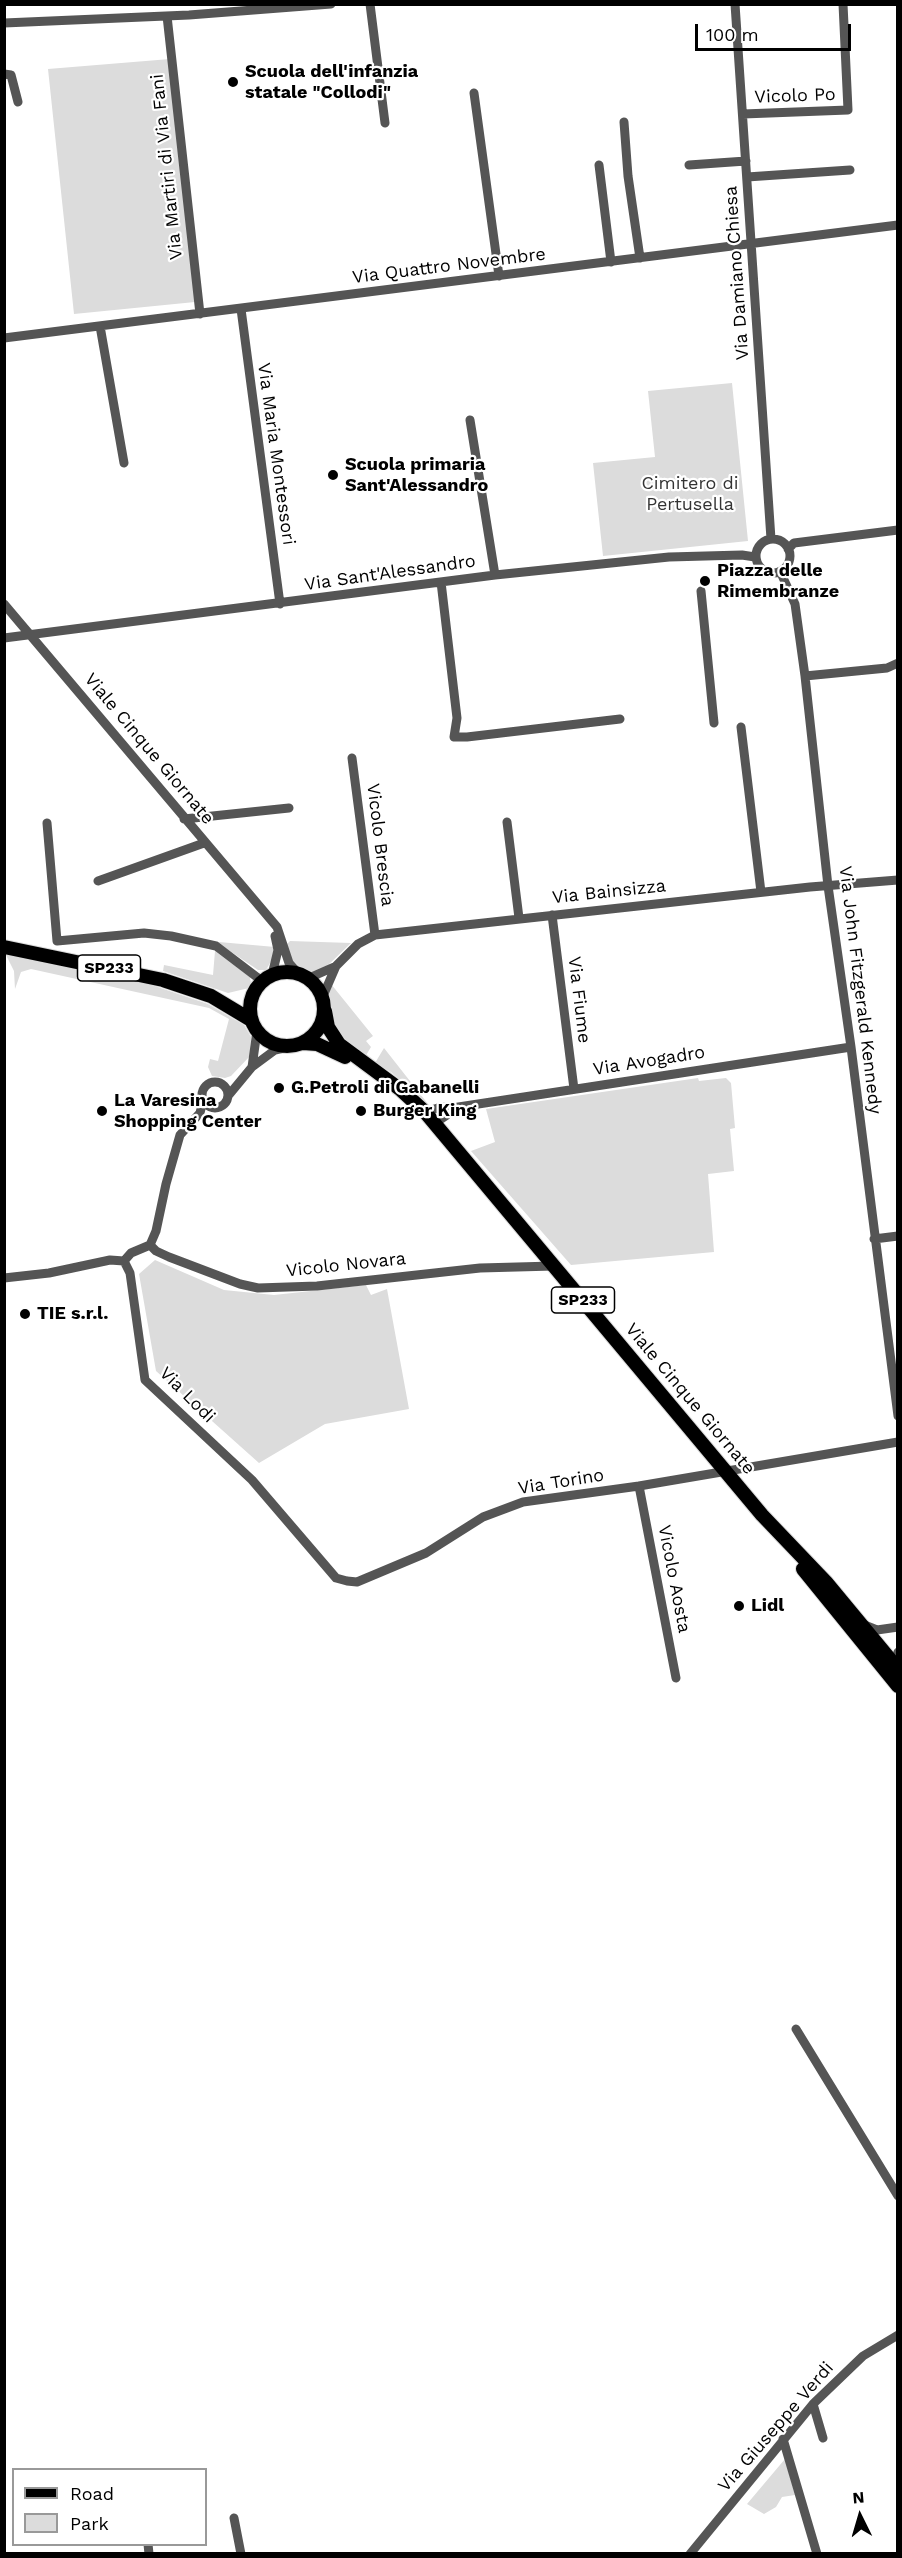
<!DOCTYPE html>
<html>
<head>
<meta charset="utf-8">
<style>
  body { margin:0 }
  #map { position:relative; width:902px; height:2558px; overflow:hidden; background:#fff; font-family:"Work Sans",sans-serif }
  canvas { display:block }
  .frame { position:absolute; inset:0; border:6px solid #000; pointer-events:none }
  .legend { position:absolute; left:12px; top:2468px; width:195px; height:78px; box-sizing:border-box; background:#fff; border:2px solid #999; margin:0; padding:8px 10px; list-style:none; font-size:18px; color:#000 }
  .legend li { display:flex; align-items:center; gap:12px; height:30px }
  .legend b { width:30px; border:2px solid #999 }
  .north { position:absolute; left:830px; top:2486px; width:60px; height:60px; -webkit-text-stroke:4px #fff; paint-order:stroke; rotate:355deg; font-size:16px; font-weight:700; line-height:24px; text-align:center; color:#000 }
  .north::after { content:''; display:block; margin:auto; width:21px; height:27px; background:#000; clip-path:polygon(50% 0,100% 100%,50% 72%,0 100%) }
  .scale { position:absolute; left:695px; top:24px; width:156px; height:27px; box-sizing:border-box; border:3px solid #000; border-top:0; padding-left:8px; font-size:18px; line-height:21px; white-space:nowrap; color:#000; -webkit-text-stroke:4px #fff; paint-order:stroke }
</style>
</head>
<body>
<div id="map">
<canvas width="902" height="2558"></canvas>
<div class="frame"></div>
<ul class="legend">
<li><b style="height:8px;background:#000"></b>Road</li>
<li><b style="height:16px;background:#dcdcdc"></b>Park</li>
</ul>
<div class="north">N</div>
<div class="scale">100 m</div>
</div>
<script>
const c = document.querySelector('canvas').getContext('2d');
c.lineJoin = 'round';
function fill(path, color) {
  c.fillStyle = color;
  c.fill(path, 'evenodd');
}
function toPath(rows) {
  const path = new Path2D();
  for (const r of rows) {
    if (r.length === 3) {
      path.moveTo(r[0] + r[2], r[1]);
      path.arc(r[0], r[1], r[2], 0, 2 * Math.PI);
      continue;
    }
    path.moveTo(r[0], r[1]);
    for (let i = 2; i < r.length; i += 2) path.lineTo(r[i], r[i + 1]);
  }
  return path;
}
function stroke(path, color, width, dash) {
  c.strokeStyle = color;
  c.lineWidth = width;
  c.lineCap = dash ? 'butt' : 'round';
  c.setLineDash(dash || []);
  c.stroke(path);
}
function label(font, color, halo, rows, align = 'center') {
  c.font = font + ' "Work Sans",sans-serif';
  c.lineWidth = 4.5;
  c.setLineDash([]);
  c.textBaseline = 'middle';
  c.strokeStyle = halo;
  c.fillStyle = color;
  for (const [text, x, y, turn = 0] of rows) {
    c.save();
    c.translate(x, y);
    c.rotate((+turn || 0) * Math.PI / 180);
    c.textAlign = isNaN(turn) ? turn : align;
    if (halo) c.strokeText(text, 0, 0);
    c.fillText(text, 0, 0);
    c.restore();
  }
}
const green = toPath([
  [170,59,195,302,74,314,48,69],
  [732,383,748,541,603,556,593,463,655,457,648,391],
  [290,941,351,943,324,969,312,972,302,969,290,958,287,944],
  [219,942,275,947,274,956,266,970,258,970,218,943],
  [215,951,250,977,251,984,249,988,228,993,163,971,164,965,213,975],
  [5,953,128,977,208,1004,244,1025,251,1037,250,1056,231,1076,225,1078,212,1076,208,1067,210,1059,218,1061,229,1019,209,1008,31,969,21,972,15,989,14,971],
  [331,984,373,1036,366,1041,371,1047,365,1057,337,1032,331,1015,329,992],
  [384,1048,428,1104,391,1072,375,1063],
  [698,1078,699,1081,726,1078,731,1083,735,1128,730,1129,734,1171,708,1174,714,1252,571,1265,471,1151,495,1142,486,1109],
  [155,1260,224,1290,274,1295,366,1285,371,1295,387,1289,409,1409,325,1424,259,1463,156,1371,139,1274],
  [785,2459,795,2495,782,2497,776,2507,764,2514,747,2504]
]);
const minor = toPath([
  [370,4,385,123],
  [735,4,771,539],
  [167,16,200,314],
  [4,23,189,15,331,4],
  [4,74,11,75,18,102],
  [474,93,499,276],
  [743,114,848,110,843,4],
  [624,122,628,176,640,258],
  [599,165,611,262],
  [689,165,746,161],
  [747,177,850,170],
  [241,309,280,604],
  [100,326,124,463],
  [4,338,898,225],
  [470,420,495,575],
  [773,556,17],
  [788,549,794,543,898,530],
  [780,571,795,604,805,676,828,886,851,1047,898,1416],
  [441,582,457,718,454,737,467,737,620,719],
  [701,591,714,723],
  [4,604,277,927,289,963,298,973],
  [4,638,495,575,669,557,742,555,755,557],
  [805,676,887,668,898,663],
  [741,727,761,892],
  [352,758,375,935],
  [184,819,289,808],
  [507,822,519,918],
  [47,823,57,941,144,933,171,936,216,946,262,981],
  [98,881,204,843],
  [552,915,574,1089],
  [272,975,278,950,275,936],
  [309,978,334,967],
  [323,996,336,966,358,944,375,935,810,887,898,880],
  [252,1067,257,1031],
  [215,1095,13],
  [228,1096,252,1067,275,1050,292,1046],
  [452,1108,851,1047],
  [425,1112,441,1107,452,1108,447,1115,435,1123],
  [874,1239,898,1236],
  [150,1245,156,1251,169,1257,240,1284,258,1288,317,1286,480,1268,554,1266],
  [124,1261,131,1253,150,1245,156,1231,166,1184,180,1135,200,1113,203,1100],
  [4,1278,49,1273,110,1260,124,1261,130,1273,145,1380,252,1480,336,1578,347,1581,357,1582,426,1553,483,1517,523,1502,639,1486,898,1442],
  [639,1486,676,1678],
  [862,1624,877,1630,898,1627],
  [894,1668,898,1652],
  [796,2029,898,2196],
  [813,2404,823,2438],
  [783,2439,817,2554],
  [234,2518,241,2554],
  [148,2544,149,2554],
  [690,2554,813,2404,863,2356,898,2335]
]);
const primary = toPath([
  [4,947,163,980,211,996,251,1020],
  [287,1009,37],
  [325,1011,328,1027,339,1044,401,1090,425,1112,762,1515,826,1582,898,1669],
  [303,1043,317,1044,345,1057],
  [803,1569,898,1686]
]);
const markers = [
  [233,82,6,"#000"],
  [333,475,6,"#000"],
  [705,581,6,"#000"],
  [279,1088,6,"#000"],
  [102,1111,6,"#000"],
  [361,1111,6,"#000"],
  [25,1314,6,"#000"],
  [739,1606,6,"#000"]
];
const shields = [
  [109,968,63],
  [583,1300,63]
];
const shieldNames = [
  ["SP233",109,968],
  ["SP233",583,1300]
];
const poiNames = [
  ["Scuola dell'infanzia",245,72],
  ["statale \"Collodi\"",245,93],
  ["Scuola primaria",345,465],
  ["Sant'Alessandro",345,486],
  ["Piazza delle",717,571],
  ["Rimembranze",717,592],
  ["G.Petroli di Gabanelli",291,1088],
  ["La Varesina",114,1101],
  ["Shopping Center",114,1122],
  ["Burger King",373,1111],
  ["TIE s.r.l.",37,1314],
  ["Lidl",751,1606]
];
const streetNames = [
  ["Vicolo Po",795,96,-2],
  ["Via Martiri di Via Fani",167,167,-96],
  ["Via Quattro Novembre",449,266,-7],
  ["Via Damiano Chiesa",737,273,-94],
  ["Via Maria Montessori",276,454,82],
  ["Via Sant'Alessandro",390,573,-8],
  ["Viale Cinque Giornate",149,749,50],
  ["Vicolo Brescia",380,845,83],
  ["Via Bainsizza",609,892,-6],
  ["Via John Fitzgerald Kennedy",860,990,83],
  ["Via Fiume",579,1000,83],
  ["Via Avogadro",649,1061,-9],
  ["Vicolo Novara",346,1265,-6],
  ["Via Lodi",187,1395,45],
  ["Viale Cinque Giornate",690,1399,50],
  ["Via Torino",561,1482,-9],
  ["Vicolo Aosta",674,1579,79],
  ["Via Giuseppe Verdi",776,2427,-49]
];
const parkNames = [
  ["Cimitero di",690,484],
  ["Pertusella",690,505]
];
fill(green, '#dcdcdc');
stroke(primary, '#dbdbdb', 16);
stroke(minor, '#555', 9);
stroke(primary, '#000', 14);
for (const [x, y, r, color] of markers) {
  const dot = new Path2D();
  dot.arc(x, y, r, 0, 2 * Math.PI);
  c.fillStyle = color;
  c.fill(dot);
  stroke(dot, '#fff', 2);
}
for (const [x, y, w] of shields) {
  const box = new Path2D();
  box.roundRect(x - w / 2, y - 13, w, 26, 4.5);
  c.fillStyle = '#fff';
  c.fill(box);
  stroke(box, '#000', 1.5);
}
label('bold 16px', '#000', null, shieldNames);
label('bold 18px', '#000', '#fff', poiNames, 'left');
label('18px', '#000', '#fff', streetNames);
label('18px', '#333', '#fff', parkNames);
</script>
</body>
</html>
